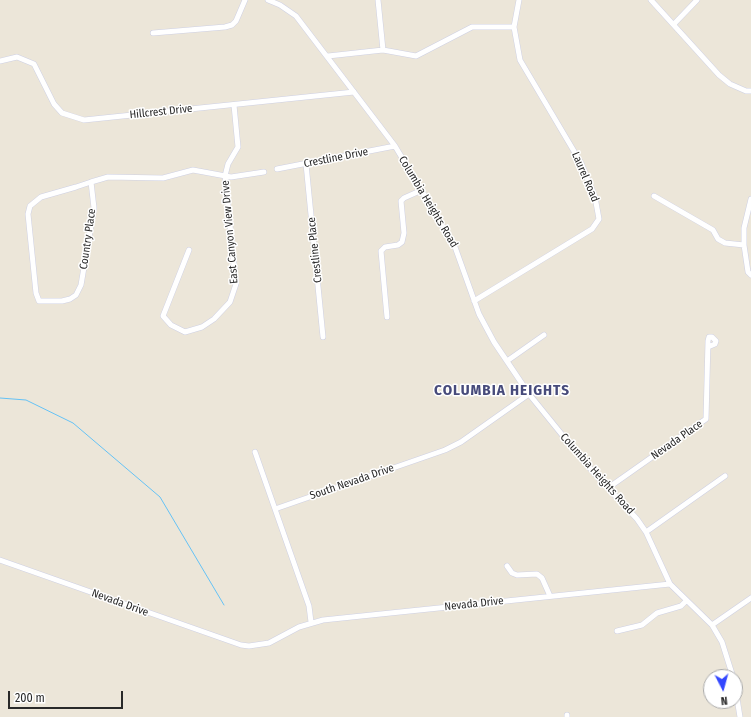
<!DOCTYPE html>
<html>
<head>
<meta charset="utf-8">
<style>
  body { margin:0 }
  #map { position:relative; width:751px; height:717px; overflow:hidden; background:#ece6d9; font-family:"Fira Sans Condensed",sans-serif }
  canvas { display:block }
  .north { position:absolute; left:703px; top:669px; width:40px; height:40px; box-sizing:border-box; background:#fff; border:1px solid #a9a9a9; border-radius:50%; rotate:174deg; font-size:11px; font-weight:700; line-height:16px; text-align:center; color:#292929 }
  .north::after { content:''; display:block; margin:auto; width:14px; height:18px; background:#3347ff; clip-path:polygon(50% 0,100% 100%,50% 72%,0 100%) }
  .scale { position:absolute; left:8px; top:691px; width:115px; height:18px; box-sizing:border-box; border:2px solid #292929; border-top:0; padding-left:5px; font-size:12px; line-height:14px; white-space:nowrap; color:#292929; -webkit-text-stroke:3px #fff; paint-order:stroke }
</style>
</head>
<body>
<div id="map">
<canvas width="751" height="717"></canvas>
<div class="north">N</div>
<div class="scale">200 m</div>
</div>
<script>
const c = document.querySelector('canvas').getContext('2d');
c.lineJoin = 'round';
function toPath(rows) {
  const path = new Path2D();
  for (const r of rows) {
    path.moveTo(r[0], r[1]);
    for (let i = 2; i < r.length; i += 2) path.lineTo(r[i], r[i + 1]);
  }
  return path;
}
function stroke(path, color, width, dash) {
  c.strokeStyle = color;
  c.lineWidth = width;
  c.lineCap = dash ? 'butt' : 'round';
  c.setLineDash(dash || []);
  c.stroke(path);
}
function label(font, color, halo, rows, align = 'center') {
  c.font = font + ' "Fira Sans Condensed",sans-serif';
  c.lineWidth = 3;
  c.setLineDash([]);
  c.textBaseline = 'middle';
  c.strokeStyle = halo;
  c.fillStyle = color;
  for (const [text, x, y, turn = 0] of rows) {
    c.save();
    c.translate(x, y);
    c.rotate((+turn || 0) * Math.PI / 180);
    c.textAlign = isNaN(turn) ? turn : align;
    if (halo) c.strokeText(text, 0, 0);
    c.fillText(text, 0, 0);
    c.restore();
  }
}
const stream = toPath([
  [0,398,26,400,73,423,160,497,224,605]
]);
const minor = toPath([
  [268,0,280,5,296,16,395,146,455,247,479,314,494,342,529,394,572,447,594,473,637,519,646,532,670,584,712,625,722,642,733,677],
  [378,0,383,50],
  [651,0,719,75,730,84,746,91,751,91],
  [674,24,697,0],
  [153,33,225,27,232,25,236,21,245,0],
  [328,56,383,50,416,56,472,27,514,27],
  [0,61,17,57,34,64,54,104,62,113,84,120,354,92],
  [306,164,323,337],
  [277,169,395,146],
  [91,182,94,208,81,285,76,295,70,299,62,301,39,301,36,293,28,214,30,206,41,197,76,187,91,182,108,177,163,178,193,170,231,177,264,172],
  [654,196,713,230,718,239,725,243,744,245],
  [751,199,744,228,744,245,748,272,751,275],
  [189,250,163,316,171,325,185,332,202,327,214,319,230,302,236,284,225,176,228,164,238,147,234,105],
  [474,301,592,229,599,219,595,197,581,163,520,60,514,27,519,0],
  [387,317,381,251,385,247,398,245,402,242,404,233,401,201,404,198,422,190],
  [507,361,544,335],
  [255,452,309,606,311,622],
  [608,488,706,419,708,341,709,337,712,337,716,341,715,344,708,347],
  [275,509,445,450,461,442,529,394],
  [646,532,725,476],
  [0,560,241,645,249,646,269,643,299,627,323,620,670,584],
  [507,566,512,573,517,575,537,574,542,578,550,596],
  [712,625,751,598],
  [617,631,642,625,657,613,681,606,686,601],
  [735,686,740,717],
  [567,715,567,717]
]);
const streetNames = [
  ["Hillcrest Drive",161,112,-6],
  ["Crestline Drive",336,158,-11],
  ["Laurel Road",585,177,67],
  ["Columbia Heights Road",428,202,59],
  ["East Canyon View Drive",230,232,-95],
  ["Country Place",88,239,-82],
  ["Crestline Place",315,250,-96],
  ["Nevada Place",677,440,-35],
  ["Columbia Heights Road",597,474,48],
  ["South Nevada Drive",352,482,-19],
  ["Nevada Drive",120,603,20],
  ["Nevada Drive",474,604,-6]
];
const districtNames = [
  ["COLUMBIA HEIGHTS",502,391]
];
stroke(stream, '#65c2f5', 1);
stroke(minor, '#ced0e3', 6);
stroke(minor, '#fff', 5);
label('11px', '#292929', '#fff', streetNames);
c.letterSpacing = '1px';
label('bold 15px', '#474b7b', '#fff', districtNames);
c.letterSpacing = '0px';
</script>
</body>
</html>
